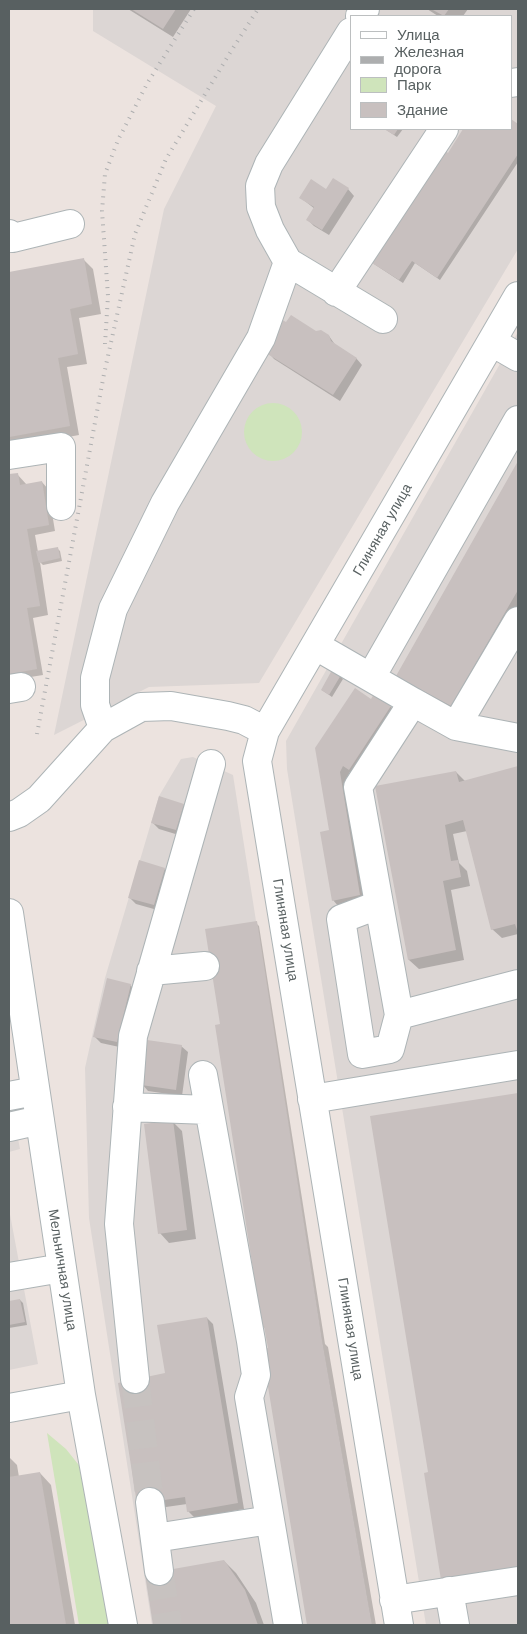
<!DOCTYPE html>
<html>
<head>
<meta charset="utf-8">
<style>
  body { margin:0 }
  #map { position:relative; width:527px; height:1634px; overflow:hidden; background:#ece3df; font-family:Arial,sans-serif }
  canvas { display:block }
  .frame { position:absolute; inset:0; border:10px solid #586061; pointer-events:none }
  .legend { position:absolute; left:350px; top:15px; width:162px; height:115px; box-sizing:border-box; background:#fff; border:1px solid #bcbfc0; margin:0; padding:6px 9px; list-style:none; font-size:15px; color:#586061 }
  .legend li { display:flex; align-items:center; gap:10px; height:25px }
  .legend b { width:25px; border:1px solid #bcbfc0 }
</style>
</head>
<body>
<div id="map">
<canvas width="527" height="1634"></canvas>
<div class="frame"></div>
<ul class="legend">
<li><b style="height:6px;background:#fff"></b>Улица</li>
<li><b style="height:6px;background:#adaeaf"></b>Железная дорога</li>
<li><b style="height:14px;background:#cfe4bb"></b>Парк</li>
<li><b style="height:14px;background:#c8c0bf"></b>Здание</li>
</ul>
</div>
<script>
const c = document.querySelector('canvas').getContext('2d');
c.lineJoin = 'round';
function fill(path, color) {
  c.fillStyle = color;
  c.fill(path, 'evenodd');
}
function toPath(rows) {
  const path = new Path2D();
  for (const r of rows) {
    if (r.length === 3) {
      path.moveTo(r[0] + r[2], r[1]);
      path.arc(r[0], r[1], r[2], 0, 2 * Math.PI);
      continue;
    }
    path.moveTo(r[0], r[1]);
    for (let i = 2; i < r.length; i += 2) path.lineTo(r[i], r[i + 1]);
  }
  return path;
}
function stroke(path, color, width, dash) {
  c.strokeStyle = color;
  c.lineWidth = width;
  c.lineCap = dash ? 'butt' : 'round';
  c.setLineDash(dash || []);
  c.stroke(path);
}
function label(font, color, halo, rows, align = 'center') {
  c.font = font + ' Arial,sans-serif';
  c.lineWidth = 5;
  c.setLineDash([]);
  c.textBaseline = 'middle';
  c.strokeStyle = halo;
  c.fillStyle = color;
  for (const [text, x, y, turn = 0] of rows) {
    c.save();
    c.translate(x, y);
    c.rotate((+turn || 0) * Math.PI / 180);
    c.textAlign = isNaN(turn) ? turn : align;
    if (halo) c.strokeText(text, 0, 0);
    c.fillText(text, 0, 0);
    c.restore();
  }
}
const industrial = toPath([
  [93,9,518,9,518,249,259,683,149,687,54,735,164,209,216,106,93,31],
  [351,16,511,16,511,129,351,129],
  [518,332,518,1625,426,1625,287,769,286,741],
  [193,757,233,775,322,1340,372,1625,152,1625,89,1218,85,1068,105,978,159,796,181,759],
  [9,1092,20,1149,9,1152],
  [9,1209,38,1364,9,1370]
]);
const green = toPath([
  [273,432,29],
  [47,1433,66,1449,82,1469,111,1619,108,1625,79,1625]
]);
const shadow = toPath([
  [128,9,191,9,173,37],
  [427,9,468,9,463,16,438,16],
  [511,120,518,125,518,162,440,280,415,263,403,283,374,264,465,129,511,129],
  [385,129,403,129,397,137],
  [348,189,354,196,329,235,314,226,308,220,315,209,301,198,326,190],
  [84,260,93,269,101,314,79,318,87,364,67,367,79,435,9,448,9,273],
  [286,324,329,336,336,346,356,358,362,365,340,401,274,359,268,352],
  [518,464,518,621,463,717,409,687,397,676],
  [17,474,27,485,42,482,48,489,55,531,35,535,38,552,57,548,60,551,62,561,43,565,40,562,48,615,33,618,43,675,12,680,9,678,9,476],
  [340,676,343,679,332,697,322,690],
  [372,700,391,707,397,713,356,776,350,772,346,779,366,901,339,907,333,900,331,831,317,748],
  [518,768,518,934,502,938,492,929,467,831,453,834,459,863,467,871,470,886,451,890,464,960,419,969,409,960,376,787,456,772,466,782],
  [183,805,190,812,182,836,159,829,152,822],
  [164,869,171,875,161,911,136,904,130,898],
  [256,923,259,926,325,1344,328,1347,376,1625,309,1625,263,1351,270,1349,266,1329,263,1326,222,1025],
  [130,985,137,992,124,1048,101,1043,95,1037],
  [181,1046,188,1052,182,1096,148,1091,142,1084],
  [518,1094,518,1581,429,1473,372,1117],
  [172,1121,182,1131,196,1239,169,1243,160,1233],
  [20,1300,23,1303,27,1325,9,1328,9,1302],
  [207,1318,213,1324,244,1509,195,1518,188,1511,187,1504,145,1510,166,1374],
  [9,1457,17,1465,19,1477,40,1473,51,1485,75,1625,9,1625],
  [224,1561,236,1573,256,1603,264,1625,154,1625,146,1575]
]);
const building = toPath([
  [131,9,176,9,163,29],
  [431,9,449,9,444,16],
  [511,119,518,124,518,154,437,278,412,261,399,280,369,261,443,149,448,153,463,129,511,129],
  [384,129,398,129,394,135],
  [333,178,349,188,322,230,306,220,314,207,299,198,311,179,326,189],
  [84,258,92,304,70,309,78,354,58,358,70,426,9,437,9,272],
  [291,315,316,331,321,330,329,335,331,341,357,358,333,395,266,353,279,318,286,322],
  [518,461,518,590,451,706,396,676],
  [18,473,20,485,42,481,49,525,27,529,40,606,27,608,37,669,9,674,9,474],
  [58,547,60,558,39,563,36,551],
  [332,670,341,675,329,695,321,690],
  [355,688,371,699,374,694,391,706,349,770,343,766,340,772,360,895,332,901,320,832,329,830,315,748],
  [518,766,518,933,515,924,491,930,463,820,445,825,451,861,458,860,461,877,443,881,456,950,408,960,375,786,456,771,459,782],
  [159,796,184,804,176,830,151,823],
  [139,860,165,868,154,905,128,898],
  [257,921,322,1340,372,1625,307,1625,262,1350,268,1348,264,1326,262,1327,215,1025,220,1024,205,929],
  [107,978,131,984,117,1042,93,1037],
  [147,1040,182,1045,176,1090,141,1085],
  [518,1093,518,1567,441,1580,424,1473,428,1472,370,1116],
  [173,1120,187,1230,158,1234,144,1124],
  [20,1299,25,1322,9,1325,9,1301],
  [207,1317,238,1503,187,1512,185,1497,137,1504,118,1383,165,1373,157,1325],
  [40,1472,66,1625,9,1625,9,1477],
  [224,1560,245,1590,258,1625,153,1625,145,1574]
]);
const minorTunnel = toPath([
  [135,1379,150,1502],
  [159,1571,168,1625]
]);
const minor = toPath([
  [360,16,365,9],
  [511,83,518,82],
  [9,234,13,238,70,224],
  [288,262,383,319],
  [336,292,444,129],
  [492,342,518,357],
  [9,455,61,447,61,506],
  [316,646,413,702,358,787,399,1015,518,984],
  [371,677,518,420],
  [9,689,21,687],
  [413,702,456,726,518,738],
  [456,726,518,621],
  [103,728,95,705,95,678,113,609,165,503,261,338,288,262,270,230,261,207,260,186,269,164,351,32],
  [9,817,19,813,39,799,103,728,141,707,171,706,228,716,244,720,265,731],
  [378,905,341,919,362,1054,390,1049,399,1015],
  [9,913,81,1395,123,1625],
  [151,971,205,966],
  [203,1075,251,1341,256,1375,249,1397,288,1625],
  [9,1096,35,1091],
  [312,1099,518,1065],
  [127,1107,209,1110],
  [9,1127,40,1120],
  [9,1277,62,1268],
  [135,1379,119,1224,133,1036,211,764],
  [9,1408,81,1395],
  [150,1502,159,1571],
  [155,1538,270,1520],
  [449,1591,455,1625],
  [394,1600,518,1581],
  [399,1625,257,761,265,731,518,296]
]);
const rail = toPath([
  [105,344,108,296,102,211,105,174,118,140,148,82,194,9],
  [37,734,104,374,135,234,166,159,228,56,258,9]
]);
const streetNames = [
  ["Глиняная улица",383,530,-60],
  ["Глиняная улица",285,930,81],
  ["Мельничная улица",62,1270,81],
  ["Глиняная улица",350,1329,81]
];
fill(industrial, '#dcd6d4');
fill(green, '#cfe4bb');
fill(shadow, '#0003');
fill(building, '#c8c0bf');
stroke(minorTunnel, '#c7c2c0', 28, [28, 14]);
stroke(minor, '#adb4b6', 30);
stroke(minor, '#fff', 28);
stroke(rail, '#adaeaf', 4, [1, 6]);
label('14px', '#586061', '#fff', streetNames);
</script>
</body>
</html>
